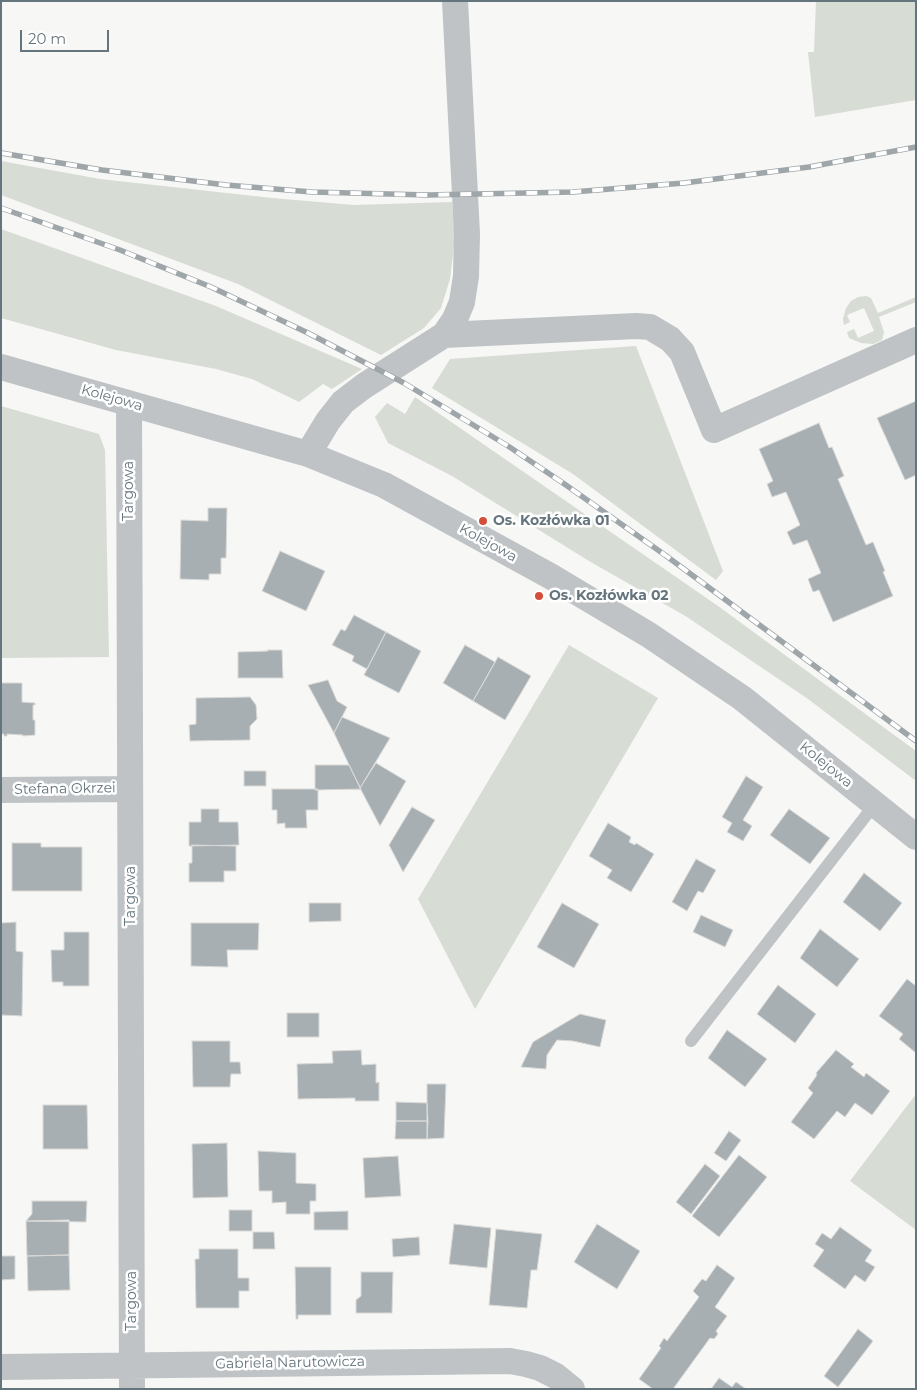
<!DOCTYPE html>
<html>
<head>
<meta charset="utf-8">
<style>
  body { margin:0 }
  #map { position:relative; width:917px; height:1390px; overflow:hidden; background:#f7f7f5; font-family:Montserrat,sans-serif }
  canvas { display:block }
  .frame { position:absolute; inset:0; border:2px solid #65757d; pointer-events:none }
  .scale { position:absolute; left:20px; top:30px; width:89px; height:22px; box-sizing:border-box; border:2px solid #65757d; border-top:0; padding-left:6px; font-size:15px; line-height:18px; white-space:nowrap; color:#65757d; -webkit-text-stroke:4px #fff; paint-order:stroke }
</style>
</head>
<body>
<div id="map">
<canvas width="917" height="1390"></canvas>
<div class="frame"></div>
<div class="scale">20 m</div>
</div>
<script>
const c = document.querySelector('canvas').getContext('2d');
c.lineJoin = 'round';
function fill(path, color) {
  c.fillStyle = color;
  c.fill(path, 'evenodd');
}
function toPath(rows) {
  const path = new Path2D();
  for (const r of rows) {
    path.moveTo(r[0], r[1]);
    for (let i = 2; i < r.length; i += 2) path.lineTo(r[i], r[i + 1]);
  }
  return path;
}
function stroke(path, color, width, dash) {
  c.strokeStyle = color;
  c.lineWidth = width;
  c.lineCap = dash ? 'butt' : 'round';
  c.setLineDash(dash || []);
  c.stroke(path);
}
function label(font, color, halo, rows, align = 'center') {
  c.font = font + ' Montserrat,sans-serif';
  c.lineWidth = 5;
  c.setLineDash([]);
  c.textBaseline = 'middle';
  c.strokeStyle = halo;
  c.fillStyle = color;
  for (const [text, x, y, turn = 0] of rows) {
    c.save();
    c.translate(x, y);
    c.rotate((+turn || 0) * Math.PI / 180);
    c.textAlign = isNaN(turn) ? turn : align;
    if (halo) c.strokeText(text, 0, 0);
    c.fillText(text, 0, 0);
    c.restore();
  }
}
const green = toPath([
  [816,1,916,1,916,100,815,117,808,52,814,52],
  [1,161,100,179,272,198,354,205,452,202,455,239,450,279,441,308,424,328,381,355,238,284,1,195],
  [1,229,216,306,362,369,332,389,323,384,299,402,252,379,216,369,116,350,1,318],
  [866,296,871,298,878,313,916,297,916,302,879,317,884,332,882,340,873,344,861,343,849,338,847,332,854,329,858,338,874,331,864,308,847,315,850,322,844,325,843,319,846,308,851,301,858,297],
  [636,346,723,571,716,580,573,474,432,388,450,359],
  [415,397,718,606,916,751,916,781,808,699,687,617,589,561,452,476,388,443,375,417,387,403,405,414],
  [1,406,99,434,105,450,109,657,1,658],
  [569,645,658,698,475,1009,418,899],
  [916,1094,916,1230,850,1181]
]);
const building = toPath([
  [916,401,916,475,905,480,877,418,916,401],
  [819,423,829,448,832,447,844,476,838,479,866,545,873,542,885,571,883,572,893,596,833,622,819,590,813,592,808,579,821,573,807,540,793,545,787,532,800,525,786,492,772,497,767,484,773,481,759,449,819,423],
  [208,508,227,508,226,558,221,558,221,574,209,574,209,580,180,579,181,520,208,521,208,508],
  [280,551,325,571,306,611,262,591,280,551],
  [354,615,386,632,367,669,352,661,354,656,332,645,341,629,345,631,354,615],
  [386,632,421,651,399,693,364,675,386,632],
  [465,645,495,662,473,701,443,683,465,645],
  [268,650,282,650,283,678,238,678,238,652,268,651,268,650],
  [498,657,531,676,505,720,473,701,498,657],
  [328,680,337,701,347,707,334,733,308,685,328,680],
  [1,683,22,683,22,702,35,703,35,705,33,705,33,720,35,720,35,735,23,736,23,735,7,734,7,736,4,736,4,734,1,734,1,683],
  [250,697,256,705,257,719,250,726,250,740,190,741,189,725,196,724,196,698,250,697],
  [342,717,390,738,360,788,334,733,342,717],
  [376,763,406,781,380,826,360,788,376,763],
  [315,765,349,765,361,789,315,790,315,765],
  [244,771,266,771,266,786,244,786,244,771],
  [746,776,763,787,743,820,752,826,743,841,727,832,732,823,722,817,746,776],
  [272,789,318,789,318,810,306,810,307,828,285,828,285,823,277,824,277,810,272,810,272,789],
  [412,807,435,820,403,872,389,845,412,807],
  [201,809,219,809,219,822,238,822,239,845,189,846,189,822,201,822,201,809],
  [789,809,830,838,810,864,770,835,789,809],
  [608,823,631,837,629,842,635,845,636,843,654,854,631,892,607,878,612,870,589,856,608,823],
  [12,843,41,843,41,847,82,847,82,891,12,891,12,843],
  [192,845,236,846,236,871,224,871,224,882,189,882,189,863,192,863,192,845],
  [696,859,716,870,703,893,698,891,687,911,672,902,696,859],
  [864,873,902,903,880,931,843,902,864,873],
  [309,903,341,903,341,921,309,922,309,903],
  [562,903,599,924,574,968,537,947,562,903],
  [701,915,733,930,725,947,693,932,701,915],
  [16,922,16,951,23,952,22,1016,1,1015,1,923,16,922],
  [191,923,259,923,258,950,227,950,228,967,191,966,191,923],
  [820,929,859,959,837,987,800,958,820,929],
  [64,932,89,932,89,986,63,986,63,982,52,982,51,950,64,950,64,932],
  [907,979,916,986,916,1053,899,1039,903,1034,879,1016,907,979],
  [778,985,816,1014,795,1043,757,1014,778,985],
  [287,1013,319,1013,319,1037,287,1037,287,1013],
  [580,1014,606,1020,600,1047,573,1041,557,1040,547,1055,546,1069,521,1067,533,1042,580,1014],
  [727,1030,767,1059,745,1087,708,1058,727,1030],
  [192,1041,230,1041,230,1062,240,1062,241,1074,231,1074,230,1087,193,1087,192,1041],
  [361,1050,362,1065,376,1064,376,1083,379,1082,379,1101,355,1101,355,1098,298,1099,297,1064,333,1063,332,1051,361,1050],
  [836,1050,854,1064,851,1067,864,1077,866,1073,890,1091,872,1115,855,1103,845,1117,837,1111,814,1139,791,1122,813,1093,808,1088,817,1075,816,1073,836,1050],
  [427,1084,446,1084,444,1138,427,1139,427,1084],
  [396,1102,427,1103,428,1121,396,1121,396,1102],
  [43,1105,87,1105,88,1149,43,1149,43,1105],
  [396,1121,428,1121,427,1139,395,1139,396,1121],
  [729,1131,741,1140,726,1161,714,1153,729,1131],
  [227,1143,228,1197,193,1198,192,1144,227,1143],
  [258,1151,296,1153,296,1183,316,1184,316,1201,310,1201,310,1214,286,1214,286,1202,272,1203,272,1191,259,1191,258,1151],
  [739,1155,767,1177,719,1237,692,1216,739,1155],
  [398,1156,401,1196,365,1198,363,1158,398,1156],
  [705,1164,720,1176,691,1214,676,1202,705,1164],
  [32,1201,87,1201,86,1222,26,1221,32,1214,32,1201],
  [229,1210,252,1210,252,1231,229,1231,229,1210],
  [348,1211,348,1230,314,1230,314,1212,348,1211],
  [69,1220,69,1255,27,1256,26,1221,69,1220],
  [454,1224,491,1228,487,1268,449,1264,454,1224],
  [597,1224,640,1251,617,1289,574,1262,597,1224],
  [840,1227,872,1250,865,1261,875,1267,865,1282,855,1275,845,1289,813,1266,824,1250,815,1244,822,1233,831,1239,840,1227],
  [496,1229,542,1234,537,1270,531,1270,527,1308,489,1305,496,1229],
  [253,1232,274,1232,275,1249,253,1249,253,1232],
  [419,1237,420,1255,393,1257,392,1239,419,1237],
  [199,1249,238,1249,238,1278,249,1278,249,1291,239,1291,239,1308,196,1308,195,1259,199,1259,199,1249],
  [69,1255,70,1290,28,1291,27,1256,69,1255],
  [1,1256,15,1256,15,1279,1,1280,1,1256],
  [717,1265,735,1278,715,1307,727,1316,716,1331,718,1334,714,1339,710,1338,673,1389,653,1389,639,1379,661,1348,659,1346,664,1338,667,1341,699,1297,693,1291,702,1279,706,1281,717,1265],
  [295,1267,331,1267,331,1315,298,1315,298,1319,296,1319,295,1267],
  [361,1272,393,1272,392,1313,356,1313,356,1300,361,1296,361,1272],
  [858,1329,873,1341,838,1387,824,1376,858,1329],
  [719,1378,732,1387,736,1382,746,1389,711,1389,719,1378]
]);
const lane = toPath([
  [691,1041,875,804]
]);
const street = toPath([
  [444,335,455,319,462,302,466,276,467,234,455,1],
  [1,367,308,454,384,485,550,576,649,635,742,698,916,837],
  [129,404,132,1389],
  [308,454,328,421,343,402,364,386,444,335,636,326,650,327,670,339,682,352,714,430,916,340],
  [1,790,129,789],
  [1,1367,510,1361,526,1364,540,1368,556,1376,572,1389]
]);
const rail = toPath([
  [1,153,102,170,226,185,312,192,428,195,573,192,684,183,809,167,916,147],
  [1,208,120,250,211,287,308,333,404,383,508,446,563,483,665,555,916,741]
]);
const markers = [
  [483,521,5,"#d34f39"],
  [539,596,5,"#d34f39"]
];
const streetNames = [
  ["Kolejowa",112,398,16],
  ["Targowa",129,491,-90],
  ["Kolejowa",488,543,29],
  ["Kolejowa",826,765,39],
  ["Stefana Okrzei",65,789,-1],
  ["Targowa",131,896,-90],
  ["Targowa",132,1301,-90],
  ["Gabriela Narutowicza",290,1363,-1]
];
const poiNames = [
  ["Os. Kozłówka 01",493,521],
  ["Os. Kozłówka 02",549,596]
];
fill(green, '#d7dcd4');
fill(building, '#a7afb3');
stroke(building, '#d9d9d7', 1);
stroke(lane, '#bfc3c6', 12);
stroke(street, '#bfc3c6', 26);
stroke(rail, '#9fa6aa', 5.5);
stroke(rail, '#fff', 4, [11]);
for (const [x, y, r, color] of markers) {
  const dot = new Path2D();
  dot.arc(x, y, r, 0, 2 * Math.PI);
  c.fillStyle = color;
  c.fill(dot);
  stroke(dot, '#fff', 2);
}
label('14px', '#65757d', '#fff', streetNames);
label('bold 14px', '#65757d', '#fff', poiNames, 'left');
</script>
</body>
</html>
